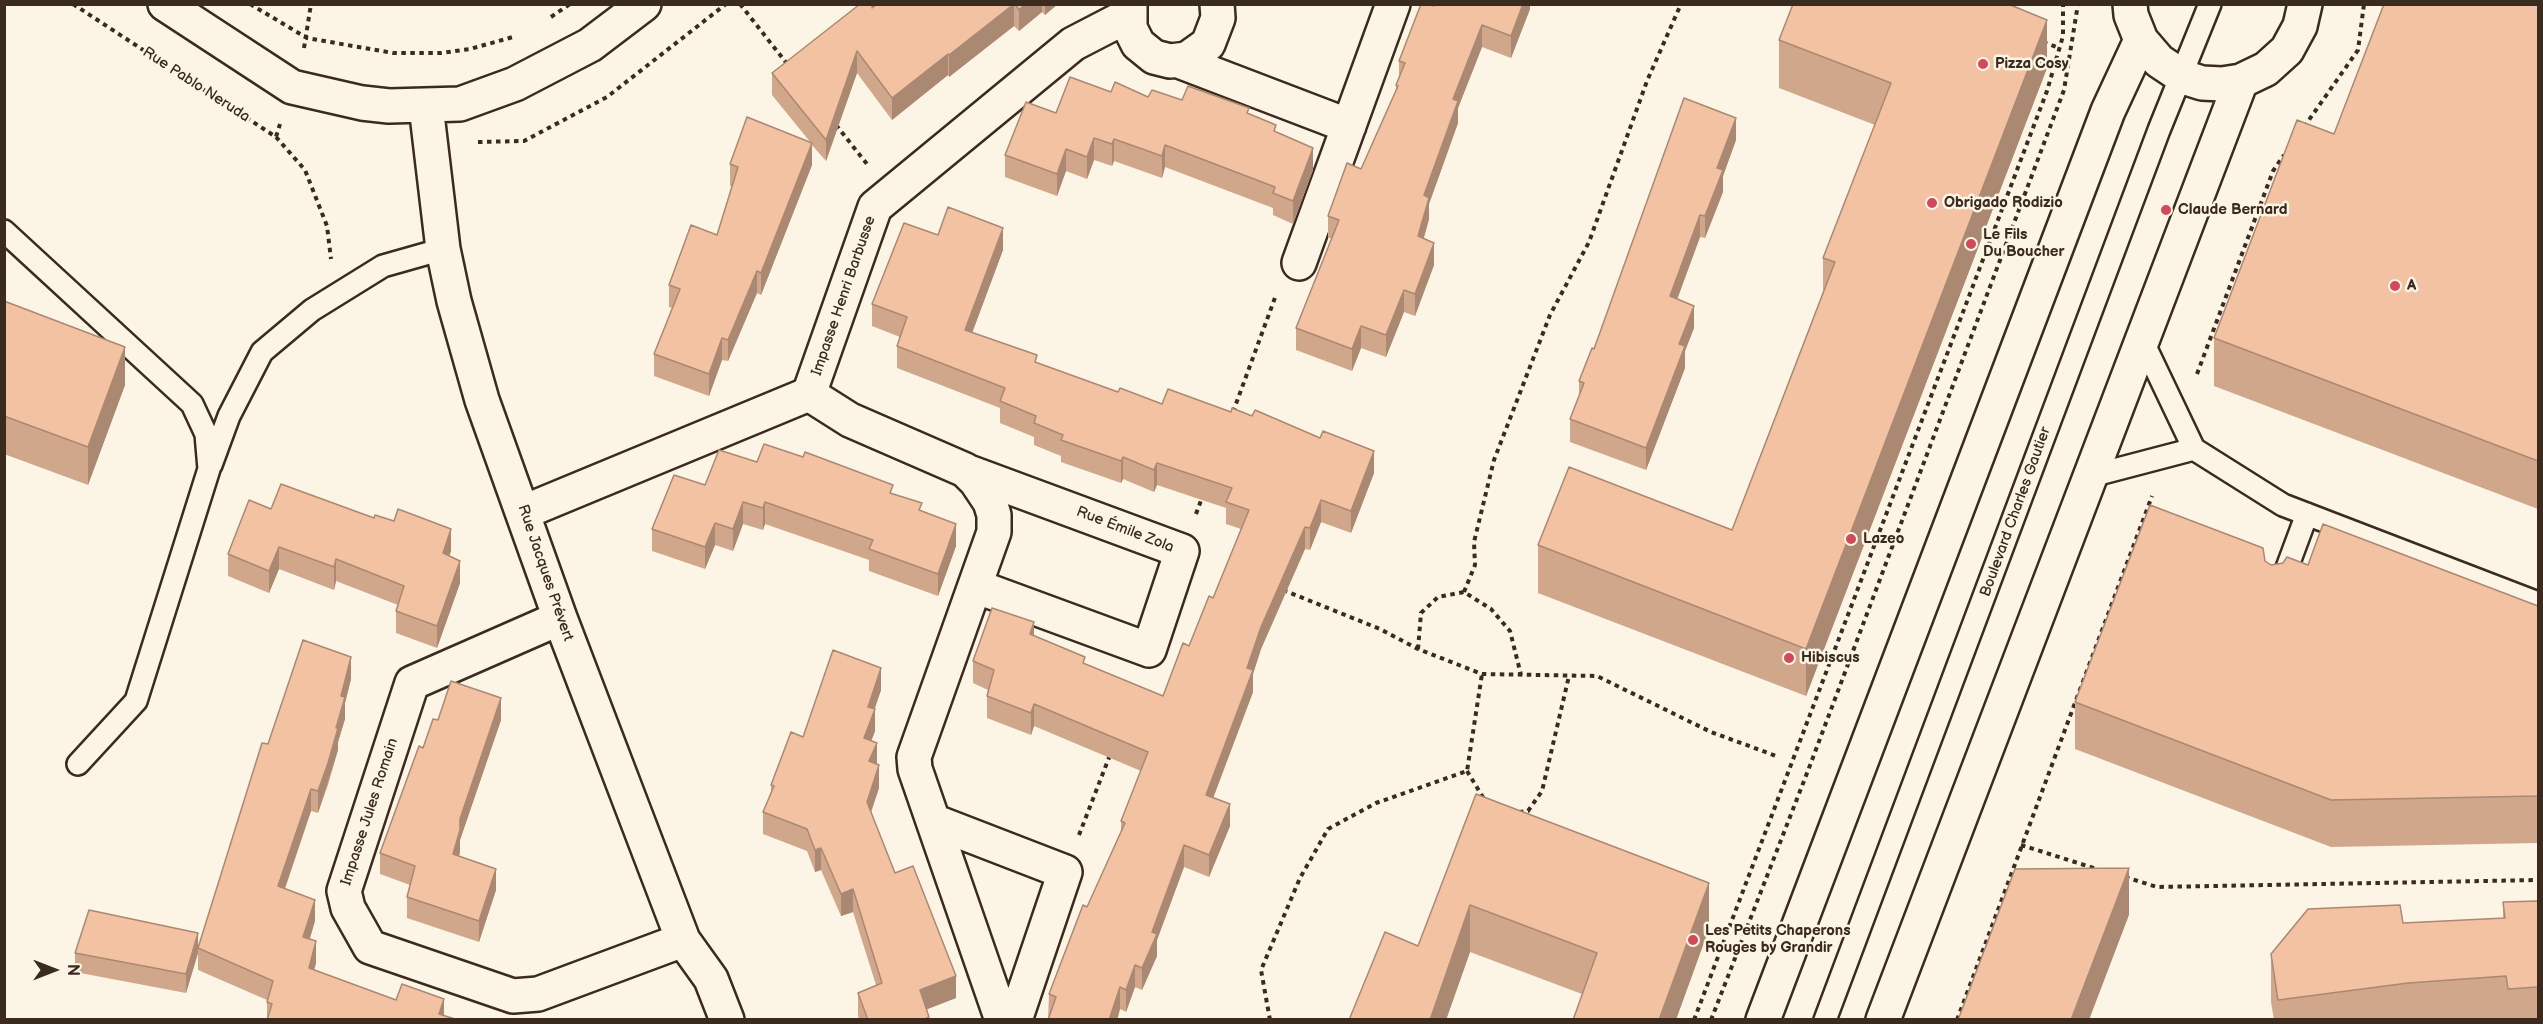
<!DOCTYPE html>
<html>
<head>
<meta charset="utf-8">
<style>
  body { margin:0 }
  #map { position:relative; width:2543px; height:1024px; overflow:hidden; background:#fcf5e5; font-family:"Balsamiq Sans",sans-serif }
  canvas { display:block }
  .frame { position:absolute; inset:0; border:6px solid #3b2a1e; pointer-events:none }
  .north { position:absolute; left:24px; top:940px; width:60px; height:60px; -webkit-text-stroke:4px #fcf5e5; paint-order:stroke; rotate:90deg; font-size:16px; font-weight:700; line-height:24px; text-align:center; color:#3b2a1e }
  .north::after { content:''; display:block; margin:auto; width:21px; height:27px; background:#3b2a1e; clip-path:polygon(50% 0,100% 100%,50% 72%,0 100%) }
</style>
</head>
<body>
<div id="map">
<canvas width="2543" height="1024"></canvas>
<div class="frame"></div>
<div class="north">N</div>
</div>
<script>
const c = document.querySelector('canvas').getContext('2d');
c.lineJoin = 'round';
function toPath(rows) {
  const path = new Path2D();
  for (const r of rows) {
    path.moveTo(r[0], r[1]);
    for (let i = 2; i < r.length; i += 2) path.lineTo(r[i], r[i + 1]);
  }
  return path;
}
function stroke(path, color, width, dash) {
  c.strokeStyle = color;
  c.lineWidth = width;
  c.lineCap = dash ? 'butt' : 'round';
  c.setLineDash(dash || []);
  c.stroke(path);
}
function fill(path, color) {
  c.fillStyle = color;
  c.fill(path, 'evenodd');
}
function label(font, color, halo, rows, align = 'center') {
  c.font = font + ' "Balsamiq Sans",sans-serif';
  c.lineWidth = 5;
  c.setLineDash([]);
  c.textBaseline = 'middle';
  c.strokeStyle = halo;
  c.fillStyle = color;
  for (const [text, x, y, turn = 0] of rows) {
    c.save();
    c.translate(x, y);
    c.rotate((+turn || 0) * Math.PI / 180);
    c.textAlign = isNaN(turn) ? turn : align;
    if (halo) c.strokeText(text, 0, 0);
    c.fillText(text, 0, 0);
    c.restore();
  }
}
const path = toPath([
  [73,4,276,137,280,124],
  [250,4,307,38,393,53,441,53,470,49,513,37],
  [740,4,788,65],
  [551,17,570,4],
  [2043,42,2059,48],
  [304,48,311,4],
  [836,125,867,164],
  [2304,127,2358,50,2364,4],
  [276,137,305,170,327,226,331,259],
  [478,142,524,141,607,97,726,4],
  [2197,374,2273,171,2284,155],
  [1233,412,1276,295],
  [1196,514,1203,495],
  [1283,590,1380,629,1418,649,1482,674,1597,676,1711,732,1779,757],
  [1464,592,1475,565,1474,542,1494,460,1550,315,1589,242,1647,81,1681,4],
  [1418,649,1421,613,1438,597,1464,592,1491,609,1510,631,1521,675],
  [1467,771,1484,799],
  [1519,812,1528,811,1542,791,1569,676],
  [1079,835,1110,755],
  [2021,845,2097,869],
  [2125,877,2157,887,2538,880],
  [1270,1020,1261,970,1300,878,1328,829,1376,803,1467,771,1482,674],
  [1694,1020,2047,91,2063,36,2063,4],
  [1711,1020,1809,768,2064,90,2078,4],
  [1957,1020,2152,496]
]);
const service = toPath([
  [4,231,192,404,206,434,209,469,136,701,78,764],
  [2194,449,2283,505,2538,603],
  [211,465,229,416,262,352,312,310,383,266,443,249],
  [2091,476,2194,449,2143,342],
  [2281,584,2307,514],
  [1825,1020,2159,130,2210,4]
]);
const minor = toPath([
  [165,4,292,87,362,103,389,106,460,104,515,84,590,45,644,4],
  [1130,4,1130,28,1138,44,1154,57,1170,61,1187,59,1208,44,1218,18,1217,4],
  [1179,61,1349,126],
  [426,106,443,249,454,301,482,400,560,618,683,940,711,979,727,1020],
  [1299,263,1393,4],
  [809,394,850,420,965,470,976,481,990,502,994,515,994,532,914,757,915,769,1002,1020],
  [966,471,1182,551,1149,650,975,586],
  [524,512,809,394,875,207,1073,44,1129,15],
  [560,618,412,683,344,891,348,908,370,947,513,996,538,994,683,940],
  [933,821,1065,872,1015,1020]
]);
const primary = toPath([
  [2130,4,2131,15,2141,40,2159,61,2183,77,2202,83,2222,84,2241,81,2266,69,2287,50,2300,26,2305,4],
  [1763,1020,2108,111,2141,40],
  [1883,1020,2241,81]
]);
const wall = toPath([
  [860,4,1058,4,1045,15,1042,12,1019,31,1014,26,949,77,948,75,892,120,857,73,826,161,812,145,812,165,761,295,757,293,728,361,722,360,709,396,654,376,654,354,673,308,669,307,669,285,717,235,732,186,730,186,730,164,811,143,772,95,772,73],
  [1530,4,1530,9,1511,58,1482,47,1458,108,1458,123,1429,204,1429,219,1424,238,1434,265,1415,316,1404,312,1386,357,1361,348,1352,371,1296,350,1296,328,1332,239,1328,237,1328,216,1361,169,1396,90,1396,85,1399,78,1399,61,1434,6],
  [2538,4,2538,509,2214,386,2214,338,2334,134],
  [1779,40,2047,68,1806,696,1538,593,1538,545,1732,530,1823,292,1823,258,1875,125,1779,88],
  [1111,92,1148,97,1182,100,1249,114,1276,132,1313,170,1293,224,1273,215,1273,208,1165,167,1162,178,1114,161,1112,166,1094,160,1087,179,1066,171,1057,196,1005,177,1005,155,1056,113],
  [1736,140,1723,176,1723,192,1705,238,1700,237,1677,299,1694,328,1685,351,1685,368,1646,470,1570,442,1570,419,1579,396,1579,381,1594,349],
  [938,235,1003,250,972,333,1037,363,1118,392,1162,404,1374,473,1351,533,1321,522,1310,550,1305,549,1261,649,1253,674,1253,692,1213,798,1230,826,1209,877,1184,867,1157,940,1157,956,1142,990,1135,987,1126,1012,1120,1009,1117,1020,1048,1020,1049,994,1121,831,1121,821,1141,771,1034,726,1031,735,987,718,987,696,988,690,973,683,973,661,1034,636,1085,664,1163,696,1213,598,1241,529,1226,524,1226,508,1157,485,1154,492,1123,479,1121,483,1061,462,1061,456,1034,445,1034,437,1000,423,1000,408,897,368,897,346,900,337,872,326,872,304],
  [4,301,125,385,88,485,4,454],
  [803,457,893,494,922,511,956,546,938,596,869,571,869,560,765,524,763,530,743,524,733,551,715,545,705,569,652,551,652,529,705,485,757,462],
  [271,509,451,551,449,556,460,583,437,648,396,633,396,611,398,605,336,581,334,590,279,569,269,593,228,576,228,554],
  [2265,561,2271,565,2283,563,2308,565,2538,606,2538,843,2331,847,2075,749,2075,702],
  [351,679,345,703,345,719,338,742,338,750,328,785,318,813,311,811,285,889,315,921,310,939,316,963,314,970,396,1000,444,999,267,1020,267,1000,198,970,198,953,186,993,75,972,75,953,198,947,268,744],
  [881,690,874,709,875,731,871,741,877,765,879,788,871,812,895,873,956,998,927,1009,929,1020,859,1020,858,1015,858,993,876,985,853,912,841,916,821,870,815,872,807,851,763,834,763,812,771,793,771,785,803,737],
  [438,720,501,720,460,840,460,852,459,856,496,890,479,942,407,918,407,897,410,885,380,874,380,853,423,748],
  [1476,794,1709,929,1582,994,1470,952,1446,1020,1349,1020,1418,946],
  [2538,901,2538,1020,2274,1020,2271,1002,2271,954,2403,923,2503,918,2503,902]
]);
const shadedWall = toPath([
  [1014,4,1014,26,949,77,949,55],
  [1025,4,1042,4,1042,12,1019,31,1019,10],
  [1045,4,1058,4,1045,15],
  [1523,4,1530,4,1530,9,1511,58,1511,36],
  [2047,20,2047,68,1806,696,1806,649],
  [1482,25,1482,47,1458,108,1458,123,1429,204,1429,219,1418,258,1418,236,1424,195,1453,99],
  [857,51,857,73,826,161,826,140],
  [948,54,948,75,892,120,892,98],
  [1736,118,1736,140,1723,176,1723,192,1705,238,1705,216,1717,168],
  [1094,138,1094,160,1087,179,1087,157],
  [1114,139,1114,161,1112,166,1112,144],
  [812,143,812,165,761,295,761,273],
  [1165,145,1165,167,1162,178,1162,156],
  [1313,148,1313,170,1293,224,1293,201],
  [1066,149,1066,171,1057,196,1057,174],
  [1700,215,1700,237,1670,319,1670,296],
  [1003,228,1003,250,965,352,965,330],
  [1434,243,1434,265,1415,316,1415,294],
  [757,271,757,293,728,361,728,340],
  [1404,290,1404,312,1386,357,1386,335],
  [1694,306,1694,328,1685,351,1685,368,1646,470,1646,448,1679,344],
  [1361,326,1361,348,1352,371,1352,349],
  [722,338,722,360,709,396,709,374],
  [125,347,125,385,88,485,88,447],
  [1374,451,1374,473,1351,533,1351,511],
  [1123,457,1123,479,1121,483,1121,461],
  [1157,463,1157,485,1154,492,1154,470],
  [1321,500,1321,522,1310,550,1310,528],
  [743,502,743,524,733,551,733,529],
  [765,502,765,524,763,530,763,508],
  [715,523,715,545,705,569,705,547],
  [956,524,956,546,938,596,938,574],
  [1305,527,1305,549,1261,649,1253,674,1253,692,1206,817,1206,795,1247,668,1261,627],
  [451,529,451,551,443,575,443,553],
  [279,547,279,569,269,593,269,571],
  [336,559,336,581,334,590,334,567],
  [460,561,460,583,437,648,437,626],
  [1034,622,1034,644,1030,634],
  [351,657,351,679,345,703,345,719,338,742,338,750,318,813,318,791,336,728,341,696],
  [881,668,881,690,873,714,875,709,875,731,864,760,864,738,868,707],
  [501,698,501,720,460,840,460,852,453,875,453,854,460,819],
  [1034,704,1034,726,1031,735,1031,713],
  [877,743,877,766,869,761],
  [879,765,879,788,867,824,867,802],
  [311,789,311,811,278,908,278,886],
  [1230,804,1230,826,1209,877,1209,855],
  [1184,845,1184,867,1157,940,1157,956,1142,990,1142,968,1152,932],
  [821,848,821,870,815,872,815,850],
  [2129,868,2129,915,2089,1020,2071,1020],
  [496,869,496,890,479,942,479,921],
  [1709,883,1709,929,1676,1020,1659,1020],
  [853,889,853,912,841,916,841,894],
  [315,900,315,921,303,959,303,937],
  [1470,905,1470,952,1446,1020,1430,1020],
  [198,933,198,953,186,993,186,974],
  [316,941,316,963,309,990,309,968],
  [1135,965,1135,987,1126,1012,1126,990],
  [956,976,956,998,920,1012,920,990],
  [1120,987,1120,1009,1117,1020,1109,1020],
  [444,999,444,1020,439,1014]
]);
const building = toPath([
  [860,4,873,4,872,8,877,4,1014,4,949,55,948,54,892,98,857,51,826,140,772,73,860,4],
  [1015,4,1025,4,1019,10,1015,4],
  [1421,4,1429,4,1434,6,1435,4,1523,4,1511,36,1482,25,1453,99,1458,101,1424,195,1429,198,1418,236,1434,243,1415,294,1404,290,1386,335,1361,326,1352,349,1296,328,1339,220,1328,216,1347,163,1361,169,1398,86,1396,85,1405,63,1399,61,1421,4],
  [1793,4,2008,4,2047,20,1806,649,1538,545,1569,467,1732,530,1835,262,1823,258,1891,83,1779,40,1793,4],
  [2384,4,2538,4,2538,461,2214,338,2297,120,2334,134,2384,4],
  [1070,77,1111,92,1115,82,1148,97,1152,90,1182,100,1188,86,1249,108,1247,113,1276,125,1274,131,1313,148,1293,201,1273,193,1275,187,1165,145,1162,156,1114,139,1112,144,1094,138,1087,157,1066,149,1057,174,1005,155,1026,102,1056,113,1070,77],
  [1684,98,1736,118,1717,168,1723,170,1705,216,1700,215,1670,296,1694,306,1679,344,1685,346,1646,448,1570,419,1584,383,1579,381,1592,348,1594,349,1684,98],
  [747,117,812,143,761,273,757,271,728,340,722,338,709,374,654,354,680,289,669,285,691,225,717,235,738,167,730,164,747,117],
  [948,207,1003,228,965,330,1037,355,1035,362,1118,392,1120,388,1162,404,1168,389,1231,412,1232,408,1252,416,1255,410,1320,438,1323,431,1374,451,1351,511,1321,500,1310,528,1305,527,1261,627,1247,668,1253,670,1206,795,1230,804,1209,855,1184,845,1152,932,1157,934,1142,968,1135,965,1126,990,1120,987,1109,1020,1048,1020,1056,997,1049,994,1083,905,1087,907,1125,823,1121,821,1148,752,1034,704,1031,713,987,696,994,670,973,661,992,608,1034,622,1030,634,1085,657,1083,663,1163,696,1183,643,1189,646,1209,596,1213,598,1249,510,1226,502,1232,488,1157,463,1154,470,1123,457,1121,461,1061,440,1063,435,1034,423,1036,416,1000,401,1005,388,897,346,907,317,872,304,904,223,938,235,948,207],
  [4,301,125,347,88,447,4,416,4,301],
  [764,444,803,457,805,452,893,485,890,493,922,503,919,510,956,524,938,574,869,549,873,540,765,502,763,508,743,502,733,529,715,523,705,547,652,529,674,475,705,485,719,450,757,462,764,444],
  [281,484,374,518,375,515,394,521,398,509,451,529,443,553,460,561,437,626,396,611,404,586,336,559,334,567,279,547,269,571,228,554,249,500,271,509,281,484],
  [2150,505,2263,548,2265,561,2271,565,2283,563,2287,557,2308,565,2323,524,2538,606,2538,796,2331,800,2075,702,2150,505],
  [303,640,351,657,341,696,345,697,336,728,338,728,328,763,318,791,311,789,278,886,315,900,303,937,316,941,309,968,396,1000,402,984,444,999,439,1014,458,1020,267,1020,272,1004,267,1002,273,981,198,948,262,743,268,744,303,640],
  [833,650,881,668,868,707,875,709,864,738,877,743,869,761,879,765,867,802,895,873,913,866,956,976,920,990,929,1017,923,1020,868,1020,858,993,882,983,853,889,841,894,821,848,815,850,807,829,763,812,774,786,771,785,791,732,803,737,833,650],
  [451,681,501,698,460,819,460,830,453,854,496,869,479,921,407,897,415,866,380,853,419,746,423,748,433,719,438,720,451,681],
  [1476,794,1709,883,1659,1020,1573,1020,1597,953,1470,905,1430,1020,1349,1020,1385,932,1418,946,1476,794],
  [2129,868,2071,1020,1958,1020,2015,869,2129,868],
  [2538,901,2538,987,2508,989,2506,976,2408,983,2278,1000,2271,954,2308,909,2400,905,2403,923,2505,918,2503,902,2538,901],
  [89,910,198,933,186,974,75,953,89,910]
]);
const markers = [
  [1983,64,6,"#d1495b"],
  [1932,203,6,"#d1495b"],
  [2166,210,6,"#d1495b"],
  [1971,244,6,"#d1495b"],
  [2395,286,6,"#d1495b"],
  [1851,539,6,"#d1495b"],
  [1789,658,6,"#d1495b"],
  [1693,940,6,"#d1495b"]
];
const poiNames = [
  ["Pizza Cosy",1995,64],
  ["Obrigado Rodizio",1944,203],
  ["Claude Bernard",2178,210],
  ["Le Fils",1983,235],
  ["Du Boucher",1983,252],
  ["A",2407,286],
  ["Lazeo",1863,539],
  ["Hibiscus",1801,658],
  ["Les Petits Chaperons",1705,931],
  ["Rouges by Grandir",1705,948]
];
const streetNames = [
  ["Rue Pablo Neruda",196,85,33],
  ["Impasse Henri Barbusse",844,296,-71],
  ["Boulevard Charles Gautier",2016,512,-70],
  ["Rue Émile Zola",1125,530,21],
  ["Rue Jacques Prévert",545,573,71],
  ["Impasse Jules Romain",370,812,-72]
];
stroke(service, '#3b2a1e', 26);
stroke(minor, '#3b2a1e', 38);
stroke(primary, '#3b2a1e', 38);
stroke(path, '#3b2a1e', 4, [4.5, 4.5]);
stroke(service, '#fcf5e5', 21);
stroke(minor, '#fcf5e5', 33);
stroke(primary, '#fcf5e5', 33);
fill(wall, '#d1a78c');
fill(shadedWall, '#aa8872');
fill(building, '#f3c2a3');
stroke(building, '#aa8872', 1.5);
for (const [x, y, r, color] of markers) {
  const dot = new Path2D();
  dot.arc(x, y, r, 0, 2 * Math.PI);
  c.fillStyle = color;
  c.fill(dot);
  stroke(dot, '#fcf5e5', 2);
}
label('bold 15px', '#3b2a1e', '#fcf5e5', poiNames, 'left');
label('15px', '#3b2a1e', '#fcf5e5', streetNames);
</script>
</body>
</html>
